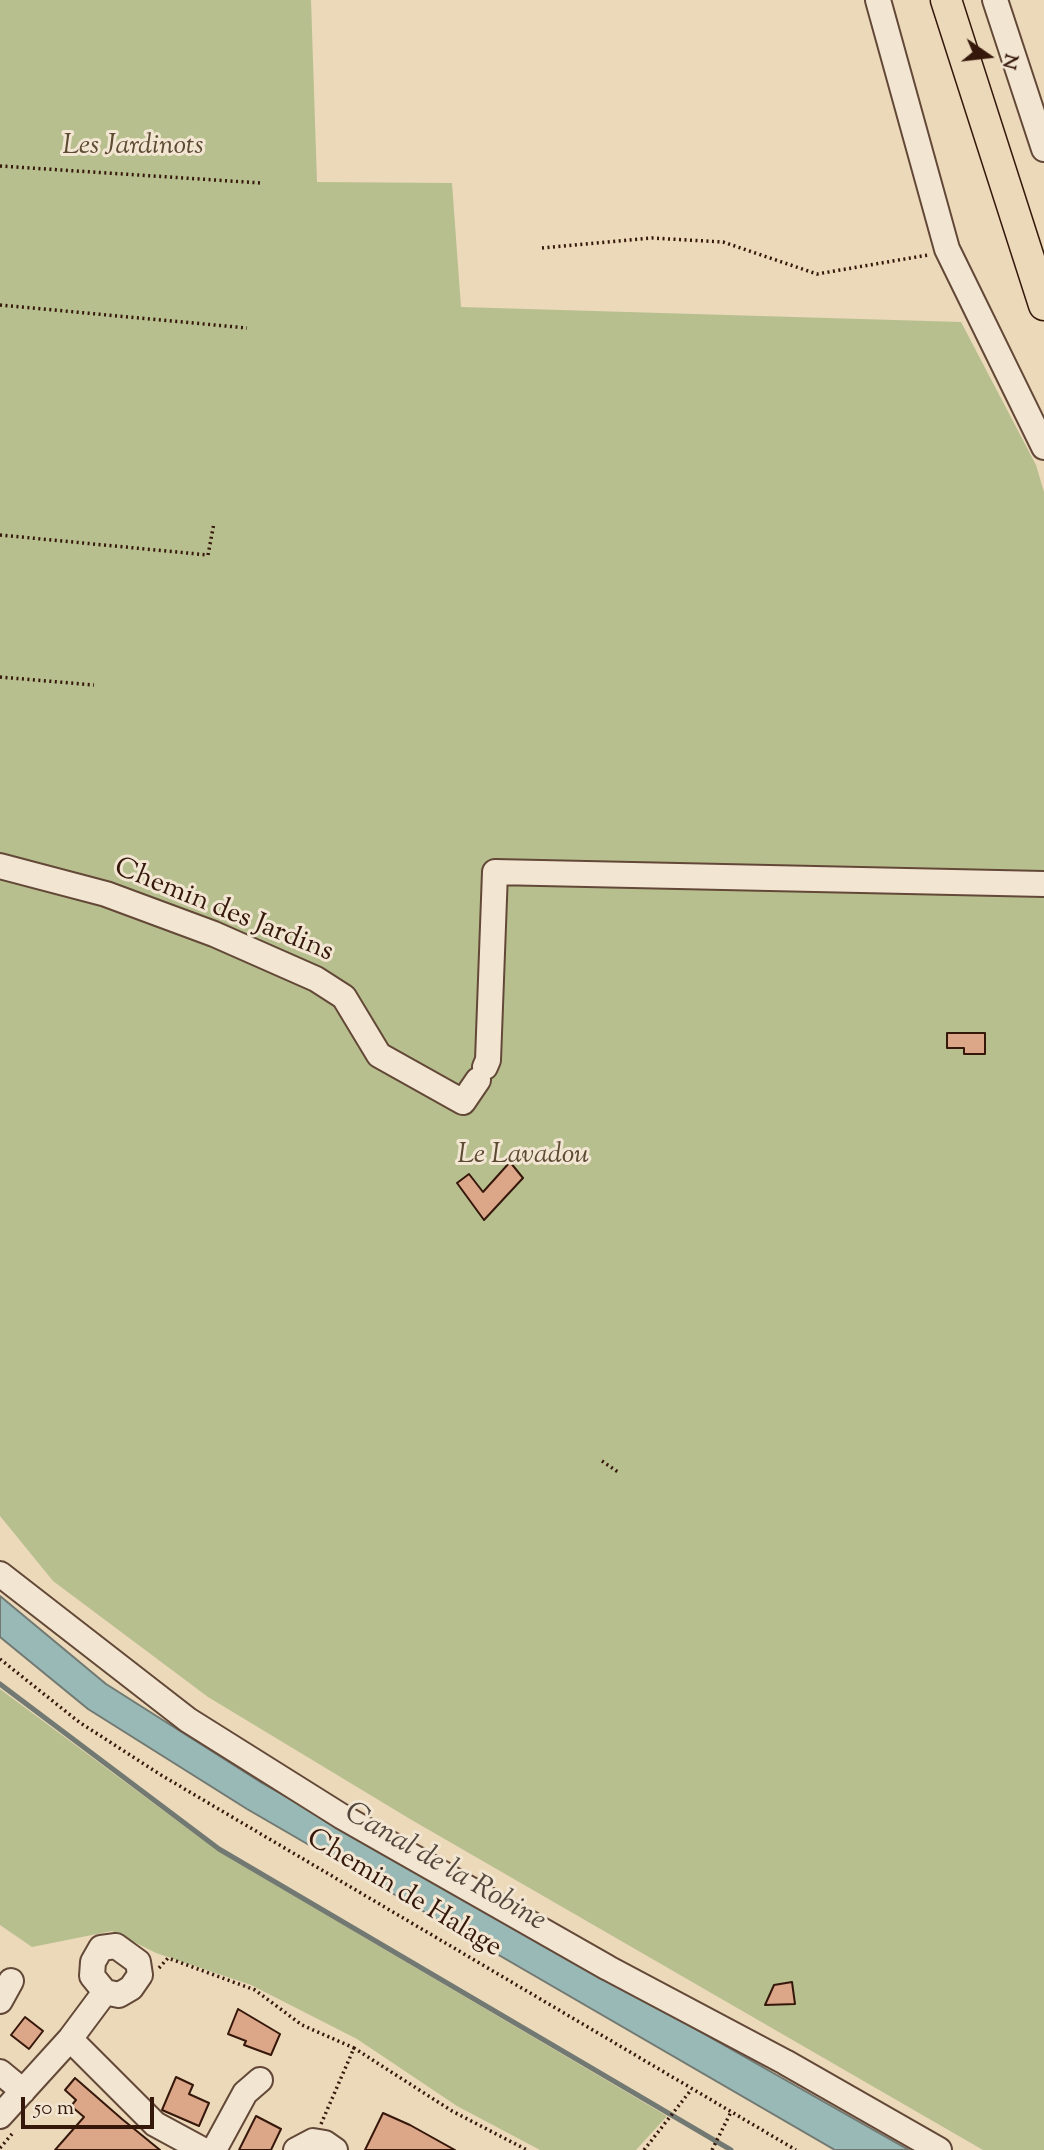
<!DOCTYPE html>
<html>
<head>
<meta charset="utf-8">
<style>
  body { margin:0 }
  #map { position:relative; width:1044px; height:2150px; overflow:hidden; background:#ebd9ba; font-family:"Sorts Mill Goudy",serif }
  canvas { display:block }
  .north { position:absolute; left:953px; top:21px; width:70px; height:70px; -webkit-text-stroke:5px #f2e6d2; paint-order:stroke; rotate:104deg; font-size:19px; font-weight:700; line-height:28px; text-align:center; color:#36180b }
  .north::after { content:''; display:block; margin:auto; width:24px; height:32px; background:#36180b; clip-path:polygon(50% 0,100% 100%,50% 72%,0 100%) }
  .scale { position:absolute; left:21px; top:2097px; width:133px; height:32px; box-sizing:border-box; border:4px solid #36180b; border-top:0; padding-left:9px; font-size:21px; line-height:24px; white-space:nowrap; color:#36180b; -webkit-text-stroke:5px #f2e6d2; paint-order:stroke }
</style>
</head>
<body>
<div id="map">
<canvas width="1044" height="2150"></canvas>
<div class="north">N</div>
<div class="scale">50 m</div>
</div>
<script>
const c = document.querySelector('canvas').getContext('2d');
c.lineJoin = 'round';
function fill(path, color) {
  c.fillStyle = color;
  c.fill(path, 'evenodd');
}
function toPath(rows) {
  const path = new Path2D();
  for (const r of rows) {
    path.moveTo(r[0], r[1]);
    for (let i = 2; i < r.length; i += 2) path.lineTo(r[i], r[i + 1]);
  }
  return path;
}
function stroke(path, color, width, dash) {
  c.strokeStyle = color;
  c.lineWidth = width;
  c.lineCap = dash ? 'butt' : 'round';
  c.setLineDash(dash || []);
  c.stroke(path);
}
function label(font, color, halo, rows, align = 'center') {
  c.font = font + ' "Sorts Mill Goudy",serif';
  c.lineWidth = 6;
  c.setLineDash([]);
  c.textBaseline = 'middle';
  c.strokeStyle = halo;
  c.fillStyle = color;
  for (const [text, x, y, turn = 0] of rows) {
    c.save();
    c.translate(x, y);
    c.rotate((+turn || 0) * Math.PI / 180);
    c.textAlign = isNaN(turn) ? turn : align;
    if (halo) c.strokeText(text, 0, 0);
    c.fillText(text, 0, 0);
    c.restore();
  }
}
const green = toPath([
  [0,0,311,0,317,182,452,183,461,307,961,322,1036,465,1044,492,1044,2150,983,2150,410,1819,208,1697,53,1581,0,1516],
  [0,1689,218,1851,667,2116,636,2150,540,2150,457,2106,357,2039,251,1985,156,1953,112,1931,32,1947,0,1925]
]);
const water = toPath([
  [0,1596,106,1684,262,1783,909,2150,835,2150,247,1809,88,1709,0,1637,0,1596]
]);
const stream = toPath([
  [0,1684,219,1849,731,2150]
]);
const building = toPath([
  [947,1033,985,1033,985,1054,964,1054,964,1048,947,1048,947,1033],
  [510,1162,523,1178,484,1220,457,1183,469,1174,483,1192,510,1162],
  [792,1982,795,2004,765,2005,774,1985,792,1982],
  [238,2009,280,2034,271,2055,244,2045,246,2041,228,2034,238,2009],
  [25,2017,43,2031,29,2049,11,2035,25,2017],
  [176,2077,193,2085,189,2094,209,2103,199,2126,162,2110,176,2077],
  [75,2078,122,2119,160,2150,55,2150,84,2117,71,2106,76,2100,65,2090,75,2078],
  [383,2113,410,2125,455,2150,365,2150,383,2113],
  [256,2116,281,2129,271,2150,239,2150,256,2116]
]);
const path = toPath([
  [0,166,261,183],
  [542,248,652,238,723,242,817,274,928,255],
  [0,305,247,328],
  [0,535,208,555,214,523],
  [0,677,94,685],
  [602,1461,618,1472],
  [0,1659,79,1722,161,1775,796,2150],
  [159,1968,168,1958,255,1990,302,2025,354,2048],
  [321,2124,354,2048,452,2111,527,2150],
  [0,2148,12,2134],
  [644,2150,691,2090],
  [712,2150,731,2112]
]);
const minor = toPath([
  [878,0,947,249,1044,447],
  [995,0,1044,149],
  [0,866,106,894,214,934,316,979,344,997,379,1055,463,1102,478,1080],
  [485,1067,488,1060,495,872,1044,884],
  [0,1574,188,1720,341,1816,608,1968,785,2062,939,2150],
  [116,1946,138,1962,140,1975,131,1988,119,1995,105,1992,92,1976,93,1962,101,1948,116,1946],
  [0,2001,11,1981],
  [70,2039,155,2124,203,2150],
  [0,2072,23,2091],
  [0,2116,70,2039,105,1992],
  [214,2150,245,2093,260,2080],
  [296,2150,313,2141,325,2143,335,2150]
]);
const major = toPath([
  [946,0,1044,305]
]);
const parkNames = [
  ["Les Jardinots",133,148],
  ["Le Lavadou",523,1157]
];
const streetNames = [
  ["Chemin des Jardins",223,912,22],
  ["Chemin de Halage",403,1895,31]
];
const waterNames = [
  ["Canal de la Robine",444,1869,30]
];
fill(green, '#b8bf8f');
fill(water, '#99b9b6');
stroke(water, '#717972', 2);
stroke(stream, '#717972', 5);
fill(building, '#dca689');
stroke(building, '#36180b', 2);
stroke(minor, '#634837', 28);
stroke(major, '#36180b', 33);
stroke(path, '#36180b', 3.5, [2, 3.5]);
stroke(minor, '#f2e6d2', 24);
stroke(major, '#ebd9ba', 30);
label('italic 28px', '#5d4a33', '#f2e6d2', parkNames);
label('28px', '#36180b', '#f2e6d2', streetNames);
label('italic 30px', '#54483e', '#f2e6d2', waterNames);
</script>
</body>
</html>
